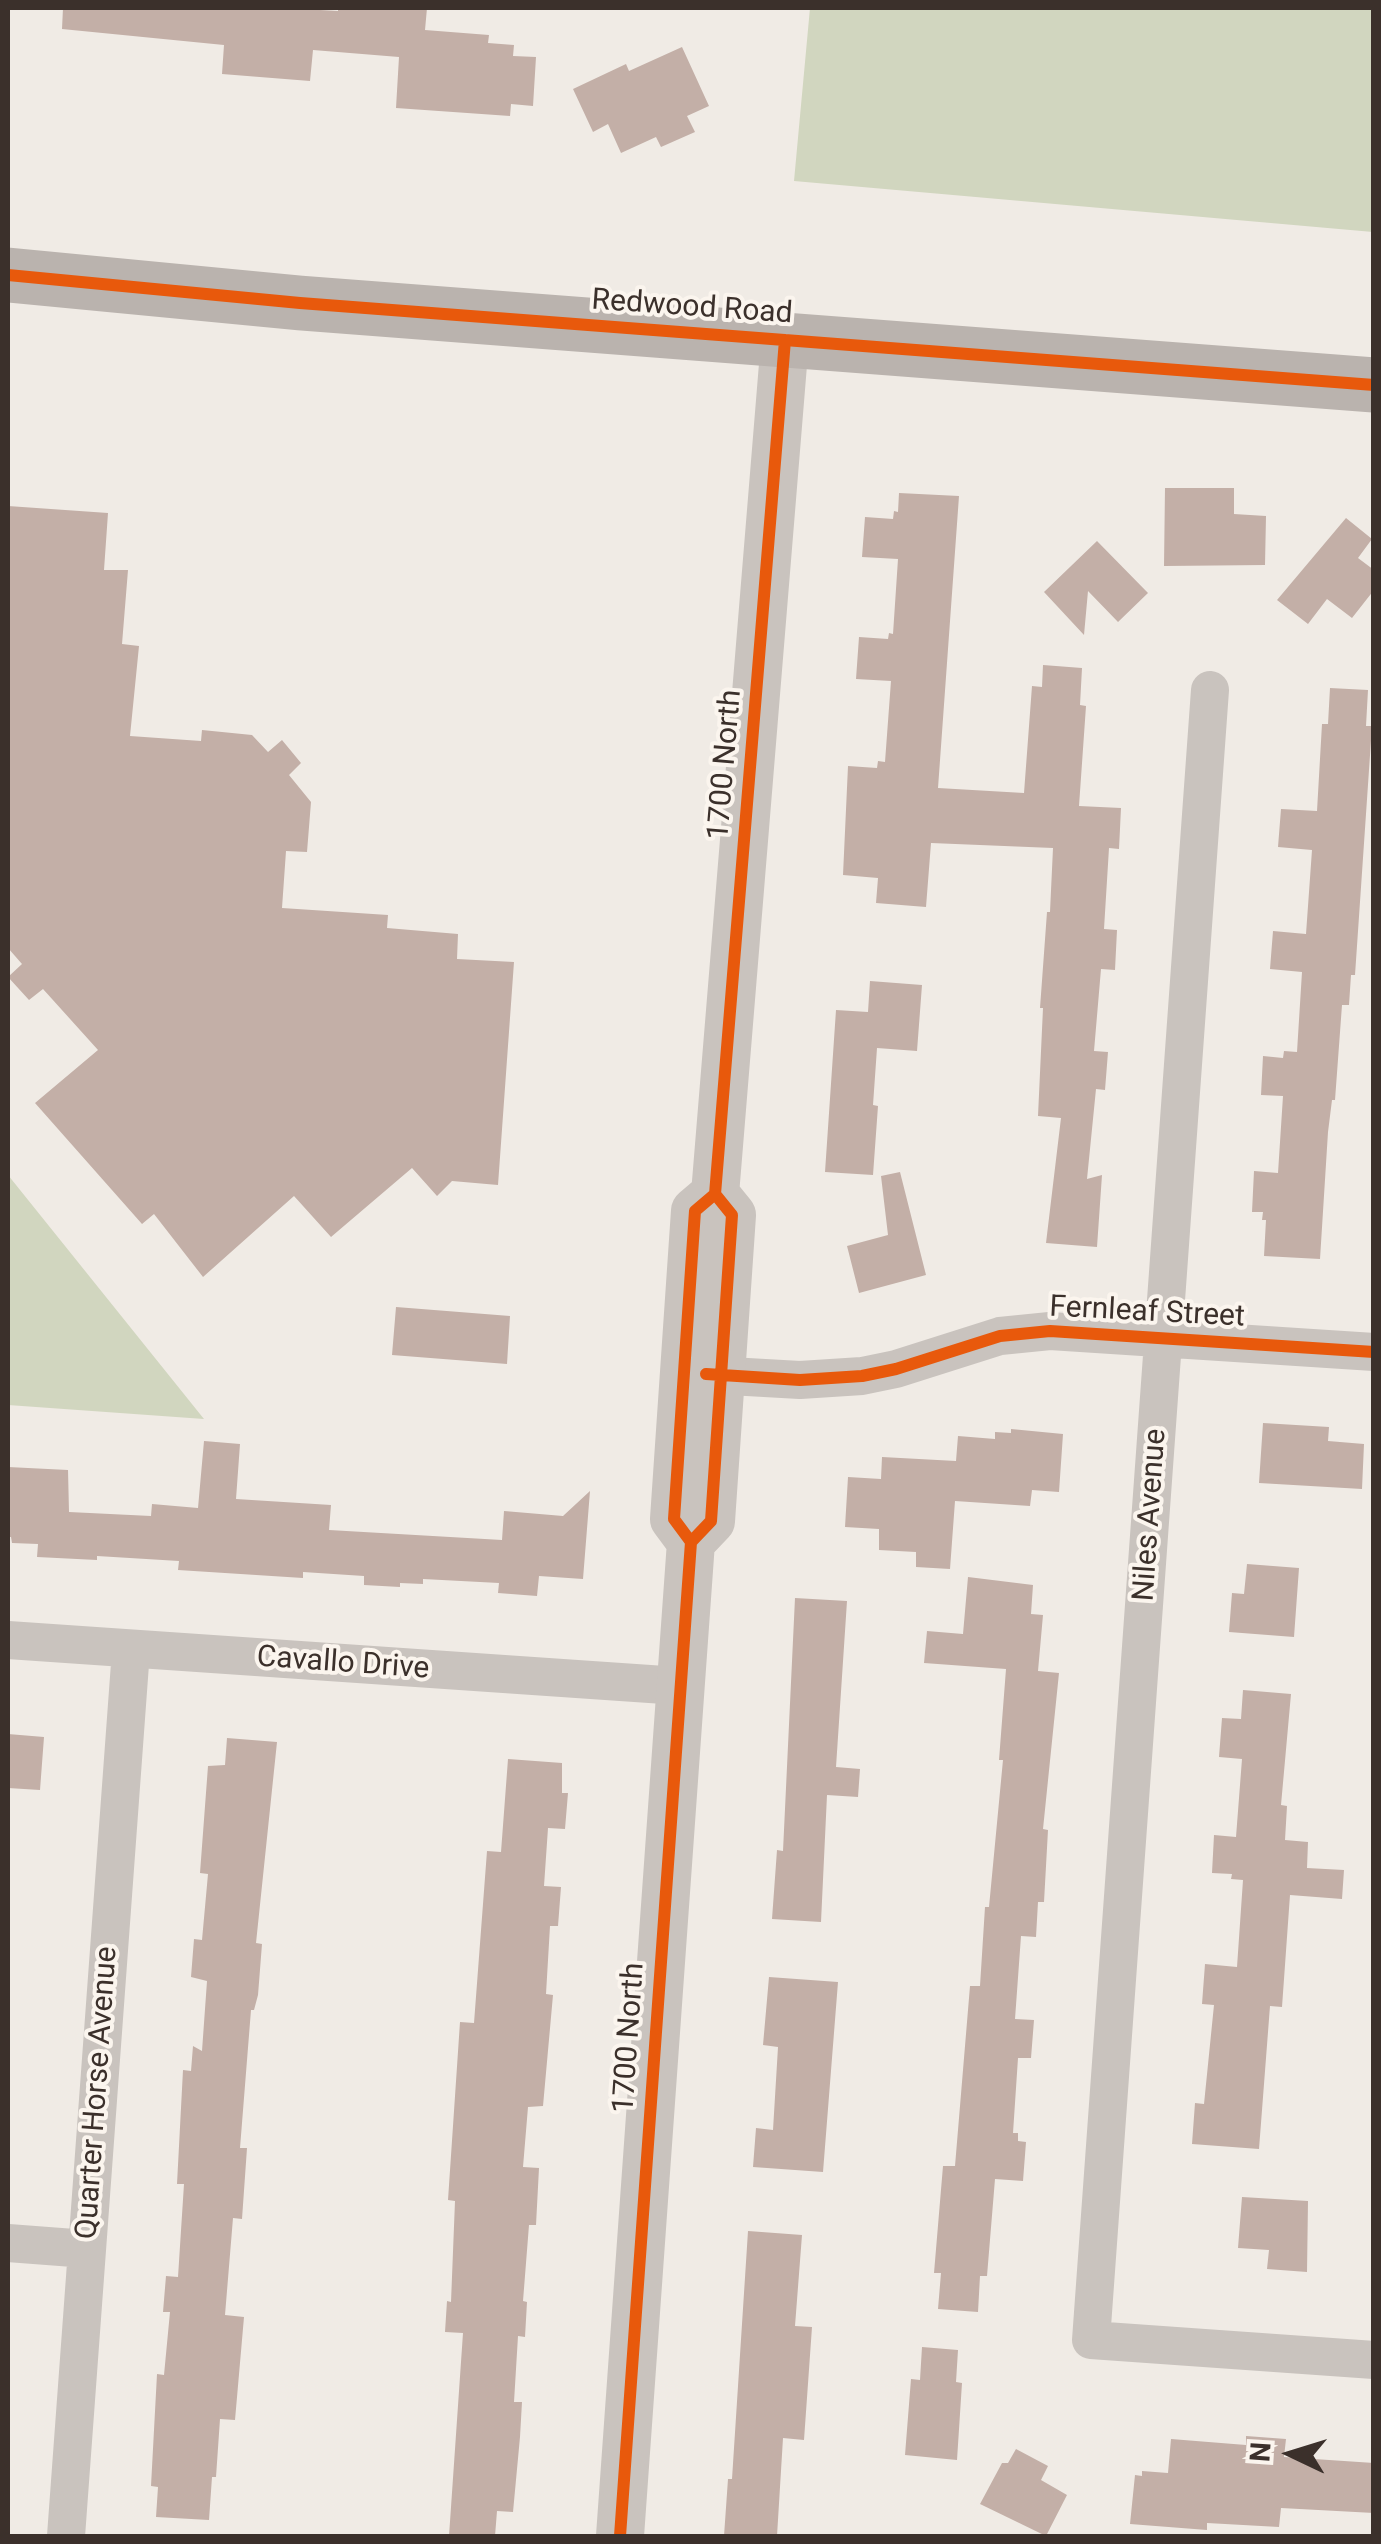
<!DOCTYPE html>
<html>
<head>
<meta charset="utf-8">
<style>
  body { margin:0 }
  #map { position:relative; width:1381px; height:2544px; overflow:hidden; background:#f0ebe5; font-family:Roboto,sans-serif }
  canvas { display:block }
  .frame { position:absolute; inset:0; border:10px solid #3b302b; pointer-events:none }
  .north { position:absolute; left:1241px; top:2404px; width:100px; height:100px; -webkit-text-stroke:8px #fbf5ee; paint-order:stroke; rotate:274deg; font-size:28px; font-weight:700; line-height:40px; text-align:center; color:#3b302b }
  .north::after { content:''; display:block; margin:auto; width:35px; height:45px; background:#3b302b; clip-path:polygon(50% 0,100% 100%,50% 72%,0 100%) }
</style>
</head>
<body>
<div id="map">
<canvas width="1381" height="2544"></canvas>
<div class="frame"></div>
<div class="north">N</div>
</div>
<script>
const c = document.querySelector('canvas').getContext('2d');
c.lineJoin = 'round';
function fill(path, color) {
  c.fillStyle = color;
  c.fill(path, 'evenodd');
}
function toPath(rows) {
  const path = new Path2D();
  for (const r of rows) {
    path.moveTo(r[0], r[1]);
    for (let i = 2; i < r.length; i += 2) path.lineTo(r[i], r[i + 1]);
  }
  return path;
}
function stroke(path, color, width, dash) {
  c.strokeStyle = color;
  c.lineWidth = width;
  c.lineCap = dash ? 'butt' : 'round';
  c.setLineDash(dash || []);
  c.stroke(path);
}
function label(font, color, halo, rows, align = 'center') {
  c.font = font + ' Roboto,sans-serif';
  c.lineWidth = 8;
  c.setLineDash([]);
  c.textBaseline = 'middle';
  c.strokeStyle = halo;
  c.fillStyle = color;
  for (const [text, x, y, turn = 0] of rows) {
    c.save();
    c.translate(x, y);
    c.rotate((+turn || 0) * Math.PI / 180);
    c.textAlign = isNaN(turn) ? turn : align;
    if (halo) c.strokeText(text, 0, 0);
    c.fillText(text, 0, 0);
    c.restore();
  }
}
const green = toPath([
  [810,8,1373,8,1373,232,794,181],
  [8,1175,204,1419,8,1405]
]);
const building = toPath([
  [63,8,285,8,338,11,338,8,427,8,425,30,489,35,488,43,514,45,513,56,536,57,533,106,511,104,510,116,396,108,399,57,313,50,310,81,222,74,224,45,62,29],
  [682,47,709,106,687,116,695,132,661,147,656,137,621,153,608,124,593,132,573,89,626,64,629,71],
  [1165,488,1234,488,1234,514,1266,516,1265,565,1164,566],
  [899,493,959,496,938,788,1024,793,1032,686,1042,687,1043,665,1082,668,1080,705,1086,706,1079,806,1121,808,1119,849,1109,848,1104,929,1117,930,1115,970,1101,969,1094,1051,1108,1052,1105,1090,1096,1089,1087,1179,1102,1175,1097,1247,1046,1243,1061,1118,1038,1116,1043,1008,1040,1008,1047,912,1050,912,1053,848,931,843,926,907,876,903,878,878,843,875,848,766,877,768,878,761,885,762,891,681,856,679,859,637,888,639,889,633,893,634,898,559,862,557,865,517,893,519,894,511,898,512],
  [8,506,108,513,104,570,128,570,122,644,139,646,130,736,201,741,202,730,252,735,268,752,282,740,301,763,289,775,311,802,307,852,286,851,282,908,388,915,387,928,458,934,457,959,514,962,498,1185,452,1181,437,1196,412,1168,331,1237,294,1196,203,1277,154,1214,142,1224,35,1103,98,1050,43,989,29,1000,8,977,22,964,8,948],
  [1346,518,1372,539,1358,558,1374,570,1374,590,1352,618,1327,599,1308,624,1277,600],
  [1097,541,1148,593,1118,622,1088,591,1084,635,1044,592],
  [1330,688,1368,690,1366,726,1372,726,1355,975,1351,975,1349,1005,1342,1005,1335,1100,1332,1100,1328,1132,1320,1259,1264,1256,1266,1220,1262,1220,1263,1212,1252,1212,1254,1171,1278,1173,1283,1096,1261,1095,1263,1056,1283,1058,1284,1051,1297,1052,1302,972,1270,969,1273,931,1306,934,1312,850,1278,847,1281,809,1317,811,1322,724,1328,724],
  [870,981,922,985,917,1051,877,1048,873,1105,878,1106,873,1175,825,1172,836,1010,868,1012],
  [900,1172,926,1275,859,1293,847,1246,888,1235,881,1176],
  [396,1307,510,1316,507,1364,392,1355],
  [1263,1423,1329,1427,1328,1441,1364,1444,1362,1489,1259,1483],
  [1011,1429,1063,1434,1059,1492,1032,1490,1030,1506,955,1501,950,1569,916,1567,916,1552,879,1550,879,1529,845,1527,848,1477,881,1479,882,1457,956,1461,958,1436,995,1439,995,1432,1011,1433],
  [204,1441,240,1444,236,1499,331,1505,329,1530,502,1540,504,1511,563,1516,590,1491,583,1579,539,1576,537,1596,498,1593,499,1583,423,1579,423,1584,400,1583,400,1587,364,1585,364,1576,303,1572,303,1578,178,1570,179,1561,97,1556,97,1560,37,1557,38,1544,12,1543,11,1537,8,1537,8,1467,68,1470,69,1512,151,1516,152,1504,198,1508],
  [1247,1564,1299,1568,1294,1637,1229,1632,1232,1593,1244,1594],
  [968,1577,1033,1585,1031,1614,1043,1615,1038,1671,1059,1673,1043,1829,1048,1830,1044,1902,1038,1902,1036,1937,1021,1936,1015,2019,1034,2020,1031,2058,1018,2058,1013,2133,1018,2133,1018,2141,1026,2142,1023,2181,995,2179,987,2276,980,2276,978,2312,938,2309,941,2273,934,2273,943,2166,955,2166,970,1986,980,1986,985,1907,989,1907,1003,1760,999,1760,1006,1669,924,1663,927,1631,963,1634],
  [795,1598,847,1601,836,1767,860,1769,858,1797,827,1795,821,1922,772,1919,777,1850,783,1851],
  [1243,1690,1291,1694,1281,1805,1287,1806,1285,1840,1308,1842,1307,1868,1344,1870,1342,1899,1290,1895,1282,2007,1270,2006,1259,2149,1192,2144,1195,2103,1204,2104,1214,2005,1202,2004,1205,1964,1237,1967,1243,1880,1231,1879,1232,1874,1212,1873,1214,1835,1236,1837,1242,1759,1219,1757,1222,1718,1241,1719],
  [8,1734,44,1737,40,1790,8,1788],
  [227,1738,277,1742,256,1943,262,1944,258,1995,254,2010,251,2010,240,2148,247,2148,242,2219,233,2218,225,2315,244,2317,235,2420,220,2419,216,2477,212,2477,209,2520,156,2517,158,2487,151,2486,157,2374,164,2375,170,2312,163,2312,166,2276,178,2277,184,2184,177,2184,183,2070,191,2071,193,2046,202,2051,207,1981,191,1977,194,1939,202,1940,208,1874,200,1873,208,1766,225,1765],
  [508,1759,562,1763,562,1793,568,1793,565,1829,548,1828,544,1886,561,1887,558,1926,550,1926,546,1994,553,1995,543,2106,528,2107,523,2167,539,2168,536,2225,529,2225,523,2301,527,2302,525,2337,518,2336,514,2402,522,2402,520,2437,513,2512,497,2511,495,2536,449,2536,463,2333,445,2332,447,2301,451,2302,455,2201,448,2200,460,2022,474,2023,487,1851,501,1852],
  [769,1977,838,1982,823,2172,753,2167,756,2128,773,2130,778,2047,763,2045],
  [1242,2197,1308,2201,1307,2272,1267,2269,1269,2250,1238,2248],
  [748,2231,802,2235,795,2326,812,2327,804,2440,783,2438,777,2536,724,2536,728,2479,732,2479],
  [922,2347,958,2350,956,2382,962,2383,957,2460,905,2455,911,2379,920,2380],
  [1246,2436,1286,2439,1284,2457,1374,2463,1374,2513,1281,2508,1279,2527,1207,2523,1207,2530,1130,2524,1135,2475,1142,2476,1142,2471,1168,2473,1171,2439,1246,2445],
  [1016,2449,1048,2466,1041,2480,1067,2495,1046,2536,980,2504,1002,2463,1008,2463]
]);
const minor = toPath([
  [1210,690,1091,2340,1374,2360],
  [694,1374,800,1380,862,1376,896,1369,1000,1336,1050,1331,1374,1352],
  [8,1640,679,1686],
  [8,2243,87,2249],
  [66,2536,131,1650]
]);
const tertiary = toPath([
  [691,1542,674,1519,695,1211,715,1194,785,340],
  [620,2536,691,1542,711,1521,732,1215,715,1194]
]);
const secondary = toPath([
  [8,275,300,303,1374,385]
]);
const cycleway = toPath([
  [8,275,300,303,1374,385],
  [706,1374,800,1380,862,1376,896,1369,1000,1336,1050,1331,1374,1352],
  [691,1542,674,1519,695,1211,715,1194,785,340],
  [620,2536,691,1542,711,1521,732,1215,715,1194]
]);
const streetNames = [
  ["Redwood Road",692,308,4],
  ["1700 North",726,765,-85],
  ["Fernleaf Street",1147,1313,3],
  ["Niles Avenue",1151,1515,-86],
  ["Cavallo Drive",343,1664,4],
  ["1700 North",630,2038,-86],
  ["Quarter Horse Avenue",98,2093,-86]
];
fill(green, '#d1d6bf');
fill(building, '#c3afa7');
stroke(minor, '#c9c3be', 38);
stroke(tertiary, '#c9c3be', 48);
stroke(secondary, '#bab3ae', 55);
stroke(cycleway, '#e8590c', 12);
label('30px', '#3b302b', '#fbf5ee', streetNames);
</script>
</body>
</html>
